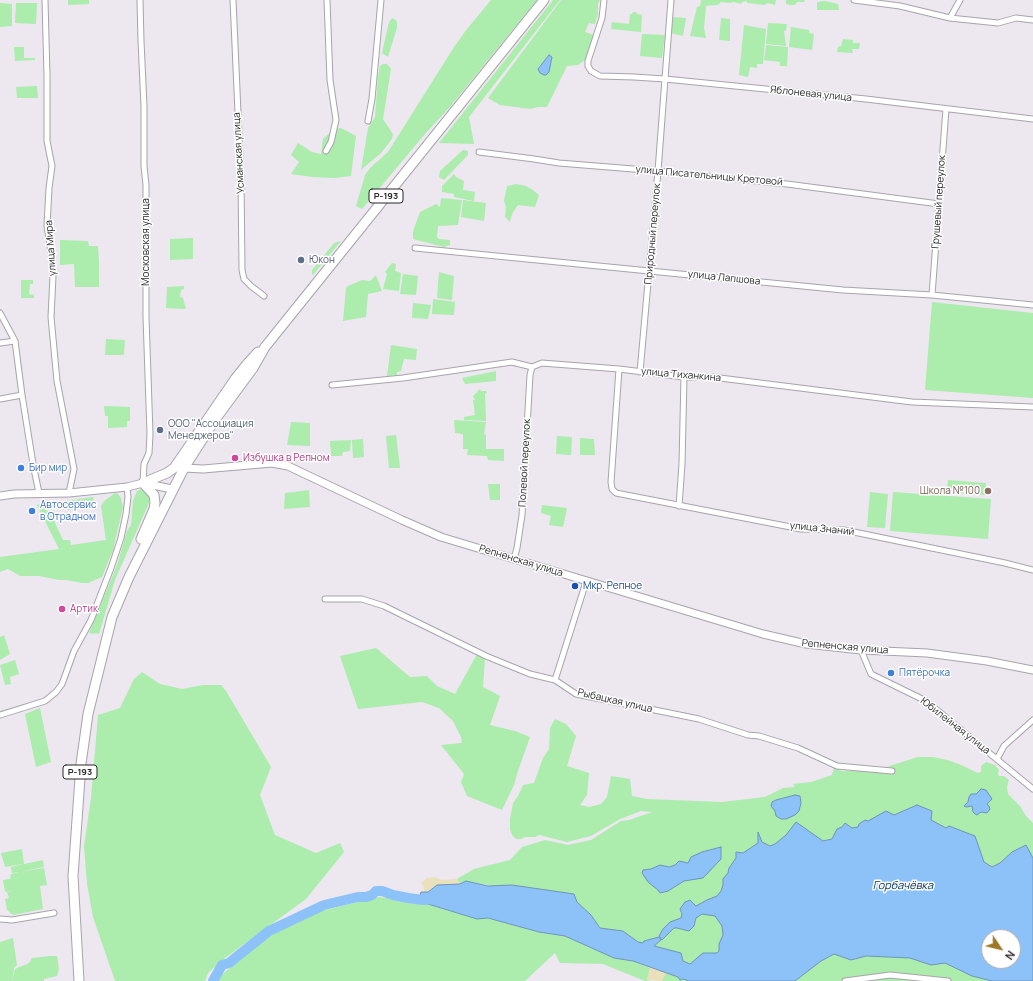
<!DOCTYPE html>
<html>
<head>
<meta charset="utf-8">
<style>
  body { margin:0 }
  #map { position:relative; width:1033px; height:981px; overflow:hidden; background:#ede7f0; font-family:Manrope,sans-serif }
  canvas { display:block }
  .north { position:absolute; left:981px; top:929px; width:40px; height:40px; box-sizing:border-box; background:#fff; border:1px solid #aaa9aa; border-radius:50%; rotate:125deg; font-size:11px; font-weight:700; line-height:16px; text-align:center; color:#2a282b }
  .north::after { content:''; display:block; margin:auto; width:14px; height:18px; background:#9d7925; clip-path:polygon(50% 0,100% 100%,50% 72%,0 100%) }
</style>
</head>
<body>
<div id="map">
<canvas width="1033" height="981"></canvas>
<div class="north">N</div>
</div>
<script>
const c = document.querySelector('canvas').getContext('2d');
c.lineJoin = 'round';
function fill(path, color) {
  c.fillStyle = color;
  c.fill(path, 'evenodd');
}
function toPath(rows) {
  const path = new Path2D();
  for (const r of rows) {
    path.moveTo(r[0], r[1]);
    for (let i = 2; i < r.length; i += 2) path.lineTo(r[i], r[i + 1]);
  }
  return path;
}
function stroke(path, color, width, dash) {
  c.strokeStyle = color;
  c.lineWidth = width;
  c.lineCap = dash ? 'butt' : 'round';
  c.setLineDash(dash || []);
  c.stroke(path);
}
function label(font, color, halo, rows, align = 'center') {
  c.font = font + ' Manrope,sans-serif';
  c.lineWidth = 3;
  c.setLineDash([]);
  c.textBaseline = 'middle';
  c.strokeStyle = halo;
  c.fillStyle = color;
  for (const [text, x, y, turn = 0] of rows) {
    c.save();
    c.translate(x, y);
    c.rotate((+turn || 0) * Math.PI / 180);
    c.textAlign = isNaN(turn) ? turn : align;
    if (halo) c.strokeText(text, 0, 0);
    c.fillText(text, 0, 0);
    c.restore();
  }
}
const green = toPath([
  [68,0,89,0,89,4,68,5],
  [491,0,537,0,449,108,425,134,362,209,356,206,365,175,370,168,388,152,454,47,467,29],
  [553,0,560,0,469,117,474,144,439,143],
  [561,0,600,0,598,4,598,14,595,24,589,23,585,32,594,35,585,60,578,65,567,66,547,107,538,107,531,109,500,105,488,98],
  [550,55,552,57,549,72,545,75,540,73,538,69],
  [701,0,776,0,775,5,768,3,764,5,748,3,746,1,742,2,741,4,734,2,732,2,731,3,721,2,718,5,702,6,706,6,704,28,706,38,690,36,697,7,700,6],
  [786,0,805,0,804,2,797,2,795,5,790,5,786,4],
  [825,1,838,4,839,10,817,10,817,2],
  [0,3,12,4,12,26,0,27],
  [16,3,37,3,36,24,15,23],
  [633,12,636,12,637,14,642,15,641,32,611,29,612,22,629,24,630,14,632,14],
  [673,17,686,18,683,36,671,33],
  [392,18,397,21,397,28,388,57,382,53,389,22],
  [721,18,730,19,730,41,719,40],
  [768,23,787,24,786,31,784,31,786,46,766,44],
  [744,25,766,29,763,64,757,64,757,68,750,67,748,77,739,75],
  [791,27,809,30,809,33,814,34,812,50,789,47],
  [642,34,665,35,662,58,640,56],
  [843,39,853,40,853,43,860,43,859,49,852,49,853,53,837,52,838,47,841,46],
  [766,45,788,47,787,66,780,66,780,62,764,60],
  [14,47,24,47,24,58,35,58,35,60,15,61],
  [383,64,387,64,391,69,383,119,393,134,392,139,381,153,361,170,368,128,375,117,378,77,380,66],
  [37,86,38,98,17,98,16,87],
  [341,128,356,136,351,176,335,178,312,177,291,174,299,162,291,155,298,143,312,152,321,154,323,139,334,129],
  [463,150,468,151,468,155,444,180,439,177,440,171],
  [454,174,456,177,464,181,463,190,475,192,474,201,454,197,454,194,442,192,442,186],
  [516,184,526,186,533,190,539,195,535,207,518,205,512,214,510,222,505,217,506,207,504,201,507,186],
  [441,198,462,200,458,225,438,226,437,237,439,239,450,240,450,245,444,247,413,239,413,231,420,212,436,204,440,207],
  [463,200,486,203,484,221,461,217],
  [193,238,193,259,170,260,170,239],
  [60,240,88,241,89,246,98,246,99,263,94,263,99,263,99,287,75,287,74,264,60,265],
  [341,241,313,275,312,275,312,270,334,243],
  [392,263,396,264,395,271,401,273,399,291,383,289,387,274,385,272],
  [439,272,454,276,452,300,437,298],
  [403,274,418,276,416,295,400,294],
  [376,275,382,291,368,294,366,317,343,321,346,288,348,286,362,280,370,281],
  [21,280,33,280,33,284,30,284,29,294,34,295,34,298,21,298],
  [184,286,184,289,181,290,180,297,183,298,186,309,166,308,167,287],
  [433,299,455,302,454,315,432,314],
  [932,302,1033,313,1033,398,925,390],
  [413,303,431,305,428,319,412,318],
  [106,339,125,340,124,355,105,355],
  [391,345,417,349,416,360,404,359,401,371,397,372,397,375,387,376],
  [496,371,496,381,465,384,462,378],
  [480,389,481,391,486,391,487,393,485,394,486,421,464,420,464,417,475,415,473,400,475,400,473,396],
  [104,406,130,407,130,421,127,421,127,427,108,428,108,416,105,416],
  [454,420,486,422,484,434,486,435,486,449,504,449,504,461,488,460,487,456,467,455,468,449,463,449,463,434,455,433],
  [291,422,310,423,310,446,287,445],
  [396,435,400,468,389,468,386,436],
  [557,436,572,437,571,455,556,454],
  [580,438,594,439,595,455,580,455],
  [363,439,364,457,353,458,352,440],
  [351,440,350,451,343,452,342,456,331,456,330,441],
  [948,480,986,483,985,495,947,492],
  [488,484,500,484,500,500,490,500],
  [141,489,145,492,149,497,149,503,115,580,99,634,95,633,94,634,89,633,117,565,127,531,131,525,133,501,137,491],
  [309,490,310,507,284,509,285,493],
  [870,492,888,494,885,528,867,527],
  [893,492,991,499,988,539,890,531],
  [115,493,118,494,121,498,123,507,113,550,102,577,88,583,82,583,67,580,59,580,39,576,20,576,8,569,0,572,0,557,59,549,37,505,39,504,51,514,63,540,70,540,71,545,106,540,101,506,104,501],
  [93,497,94,502,92,506,88,507,69,510,64,506,66,501],
  [542,505,567,508,563,527,549,525,551,516,541,513],
  [4,635,10,654,0,660,0,637],
  [376,648,410,677,427,676,437,686,455,694,477,654,485,658,483,687,500,696,490,725,515,731,530,737,518,771,514,785,502,810,467,796,461,782,464,774,441,745,462,743,461,737,453,721,439,708,422,702,358,709,340,656],
  [15,660,19,674,10,677,11,684,5,685,0,665],
  [142,672,160,684,182,689,203,685,221,685,226,691,271,767,260,795,275,835,316,853,340,843,344,852,306,899,225,958,208,973,205,981,115,981,93,917,87,884,84,846,91,798,98,715,120,708,134,679],
  [40,708,51,762,36,767,25,714],
  [555,719,566,724,576,736,567,766,589,773,587,795,580,805,589,807,601,804,607,797,611,776,630,779,632,796,647,799,722,802,765,797,783,788,795,787,793,784,811,782,832,775,834,768,842,771,863,771,870,772,918,757,933,757,947,760,959,764,978,773,981,772,981,766,986,762,995,765,999,770,998,774,999,776,1004,776,1009,780,1007,787,1008,794,1020,806,1026,816,1033,823,1033,981,658,981,657,947,638,942,623,931,600,928,591,915,577,902,466,881,460,884,457,879,474,869,510,860,522,847,545,840,568,845,591,840,621,821,629,820,652,812,641,811,620,819,591,836,567,842,539,835,535,837,525,837,521,839,516,839,512,835,510,829,510,819,513,803,518,796,523,785,534,783,543,758,549,749,550,728],
  [989,937,1013,937,1013,961,989,961],
  [22,849,24,864,43,860,44,867,19,872,44,868,47,885,40,886,43,909,13,915,7,910,5,899,9,898,7,892,15,890,5,892,3,880,10,879,11,874,19,872,12,873,11,867,23,864,5,867,1,853],
  [379,897,428,904,477,919,488,918,539,932,565,936,614,958,633,961,650,968,647,980,651,981,645,981,603,964,560,963,555,953,525,981,217,981,219,977,266,938,313,913],
  [13,938,17,965,14,968,12,981,0,981,0,942],
  [50,956,57,956,59,969,57,976,44,979,44,981,12,981,15,969,29,963,32,958]
]);
const sand = toPath([
  [434,877,442,880,457,879,460,884,451,884,434,887,428,892,424,892,424,888,421,883,427,878],
  [650,968,666,973,662,981,647,980]
]);
const water = toPath([
  [549,55,552,57,549,72,546,75,544,75,540,73,538,69,549,55],
  [981,789,986,790,992,799,987,804,989,806,990,809,987,813,981,812,977,815,975,814,973,812,972,806,966,807,964,806,968,802,969,797,971,794,976,794,981,789],
  [795,795,800,796,801,803,799,811,795,815,786,819,781,819,776,816,775,811,771,806,772,802,776,800,795,795],
  [917,805,932,811,931,820,946,828,949,826,975,836,984,862,992,867,1000,863,1012,852,1026,845,1033,858,1033,981,992,981,972,976,945,963,931,965,910,958,866,956,851,960,834,954,821,961,795,981,687,981,687,980,682,979,680,980,678,977,633,961,614,958,565,936,539,932,488,918,477,919,428,904,418,902,421,892,428,892,437,885,460,884,466,881,488,886,512,885,574,894,577,902,591,915,600,928,623,931,638,942,643,943,644,941,659,937,661,940,654,946,681,953,683,961,690,964,703,953,717,953,719,951,719,944,723,935,722,926,715,916,702,914,696,918,694,926,689,931,677,928,674,928,662,940,659,936,663,929,670,922,681,918,682,914,680,909,685,902,690,900,696,906,707,900,717,896,721,891,723,885,723,879,728,873,729,868,736,858,736,852,743,853,758,843,758,832,762,842,770,846,775,844,786,835,796,822,823,841,832,839,837,829,842,827,845,823,852,828,858,827,859,824,865,820,868,821,886,811,894,815,917,805],
  [989,937,1013,937,1013,961,989,961,989,937],
  [721,847,721,859,703,878,684,881,668,891,660,893,658,890,648,882,642,873,643,870,651,869,660,865,669,867,675,865,679,861,688,863,691,857,702,852,721,847]
]);
const river = toPath([
  [213,981,222,965,229,963,269,931,324,905,358,897,366,897,372,895,376,891,382,891,393,895,408,898,423,900,433,899]
]);
const street = toPath([
  [45,0,47,76,47,141,52,166,49,188,47,226,51,252,53,276,51,317,57,381,74,469,69,493],
  [140,0,141,41,144,106,144,166,146,185,146,317,150,434,149,453,144,464,143,483],
  [233,0,241,180,242,270,244,279,251,286,264,296],
  [604,0,602,18,588,61,588,66,591,71,600,76,634,77,665,79,866,99,1033,119],
  [854,0,900,6,950,18,998,23,1016,18,1033,20],
  [950,18,960,0],
  [368,121,372,99,381,0],
  [326,151,331,142,336,120,330,80,327,0],
  [479,152,534,159,559,163,658,171,787,184,939,204],
  [415,248,843,290,932,295,1033,305],
  [932,295,946,109],
  [0,313,15,341],
  [0,343,15,341,22,395,33,464,39,493],
  [619,369,611,482,612,489,616,493,801,529,844,530,1005,563,1033,570],
  [640,372,658,171,671,0],
  [332,385,403,378,512,362,532,367,542,363,619,369,684,377,712,377,912,402,1033,407],
  [0,399,22,395],
  [679,506,682,464,684,377],
  [514,559,517,548,522,515,530,375,532,367],
  [325,599,362,599,384,606,486,656,530,674,555,680,576,694,699,719,748,735,759,736,798,748,837,766,892,771],
  [861,650,871,674,926,701,1033,789],
  [555,680,586,582],
  [0,715,45,701,56,692,62,684,74,651,91,620,111,568,121,538,126,514,128,497,127,487],
  [997,759,1004,746,1033,720],
  [0,919,12,920,54,913],
  [845,981,890,975,948,981]
]);
const secondary = toPath([
  [184,468,203,469,272,463,288,466,402,520,441,537,763,634,806,644,861,650,927,653,987,661,1033,670],
  [0,496,14,494,69,493,127,487,143,483,172,489]
]);
const highway = toPath([
  [141,539,154,509,155,503,154,495,143,483,167,473,174,468,235,379,247,364,258,352],
  [79,981,73,876,81,764,88,714,112,617,129,577,184,468,214,421,253,368,265,347,544,0]
]);
const markers = [
  [301,260,4,"#5c6f8a"],
  [160,430,4,"#5c6f8a"],
  [235,458,4,"#d1479c"],
  [21,468,4,"#3f7fe0"],
  [988,491,4,"#8d6e63"],
  [32,511,4,"#3f7fe0"],
  [575,586,4,"#1a4fb4"],
  [62,609,4,"#d1479c"],
  [891,673,4,"#3f7fe0"]
];
const shields = [
  [386,196,34],
  [80,772,34]
];
const shieldNames = [
  ["Р-193",386,196],
  ["Р-193",80,772]
];
const streetNames = [
  ["Яблоневая улица",811,94,6],
  ["Усманская улица",239,153,-93],
  ["улица Писательницы Кретовой",709,176,5],
  ["Грушевый переулок",939,202,-86],
  ["Природный переулок",653,234,-85],
  ["Московская улица",146,242,-90],
  ["улица Мира",51,248,-94],
  ["улица Лапшова",724,278,6],
  ["улица Тиханкина",681,375,5],
  ["Полевой переулок",525,463,-87],
  ["улица Знаний",822,529,6],
  ["Репненская улица",521,561,17],
  ["Репненская улица",845,647,5],
  ["Рыбацкая улица",615,701,13],
  ["Юбилейная улица",955,726,38]
];
const serviceNames = [
  ["Юкон",309,260],
  ["ООО \"Ассоциация",168,424],
  ["Менеджеров\"",168,436]
];
const hotelNames = [
  ["Избушка в Репном",243,458],
  ["Артик",70,609]
];
const shopNames = [
  ["Бир мир",29,468],
  ["Автосервис",40,505],
  ["в Отрадном",40,517],
  ["Пятёрочка",899,673]
];
const educationNames = [
  ["Школа №100",980,491]
];
const transitNames = [
  ["Мкр. Репное",583,586]
];
const waterNames = [
  ["Горбачёвка",903,886]
];
fill(green, '#acecad');
fill(sand, '#eae0bb');
fill(water, '#8dc2f9');
stroke(water, '#6f94bb', 1);
stroke(river, '#8dc2f9', 10);
stroke(street, '#a9a3ac', 7);
stroke(secondary, '#a9a3ac', 9);
stroke(highway, '#a9a3ac', 11);
stroke(street, '#fff', 5);
stroke(secondary, '#fff', 7);
stroke(highway, '#fff', 9);
for (const [x, y, r, color] of markers) {
  const dot = new Path2D();
  dot.arc(x, y, r, 0, 2 * Math.PI);
  c.fillStyle = color;
  c.fill(dot);
  stroke(dot, '#fff', 1.5);
}
for (const [x, y, w] of shields) {
  const box = new Path2D();
  box.roundRect(x - w / 2, y - 7, w, 14, 3);
  c.fillStyle = '#fff';
  c.fill(box);
  stroke(box, '#2a282b', 1);
}
label('bold 9px', '#2a282b', null, shieldNames);
label('10px', '#2a282b', '#fff', streetNames);
label('10px', '#4e5e75', '#fff', serviceNames, 'left');
label('10px', '#b23c85', '#fff', hotelNames, 'left');
label('10px', '#366cbe', '#fff', shopNames, 'left');
label('10px', '#785e54', '#fff', educationNames, 'right');
label('10px', '#164399', '#fff', transitNames, 'left');
label('italic 11px', '#00325c', '#fff', waterNames);
</script>
</body>
</html>
